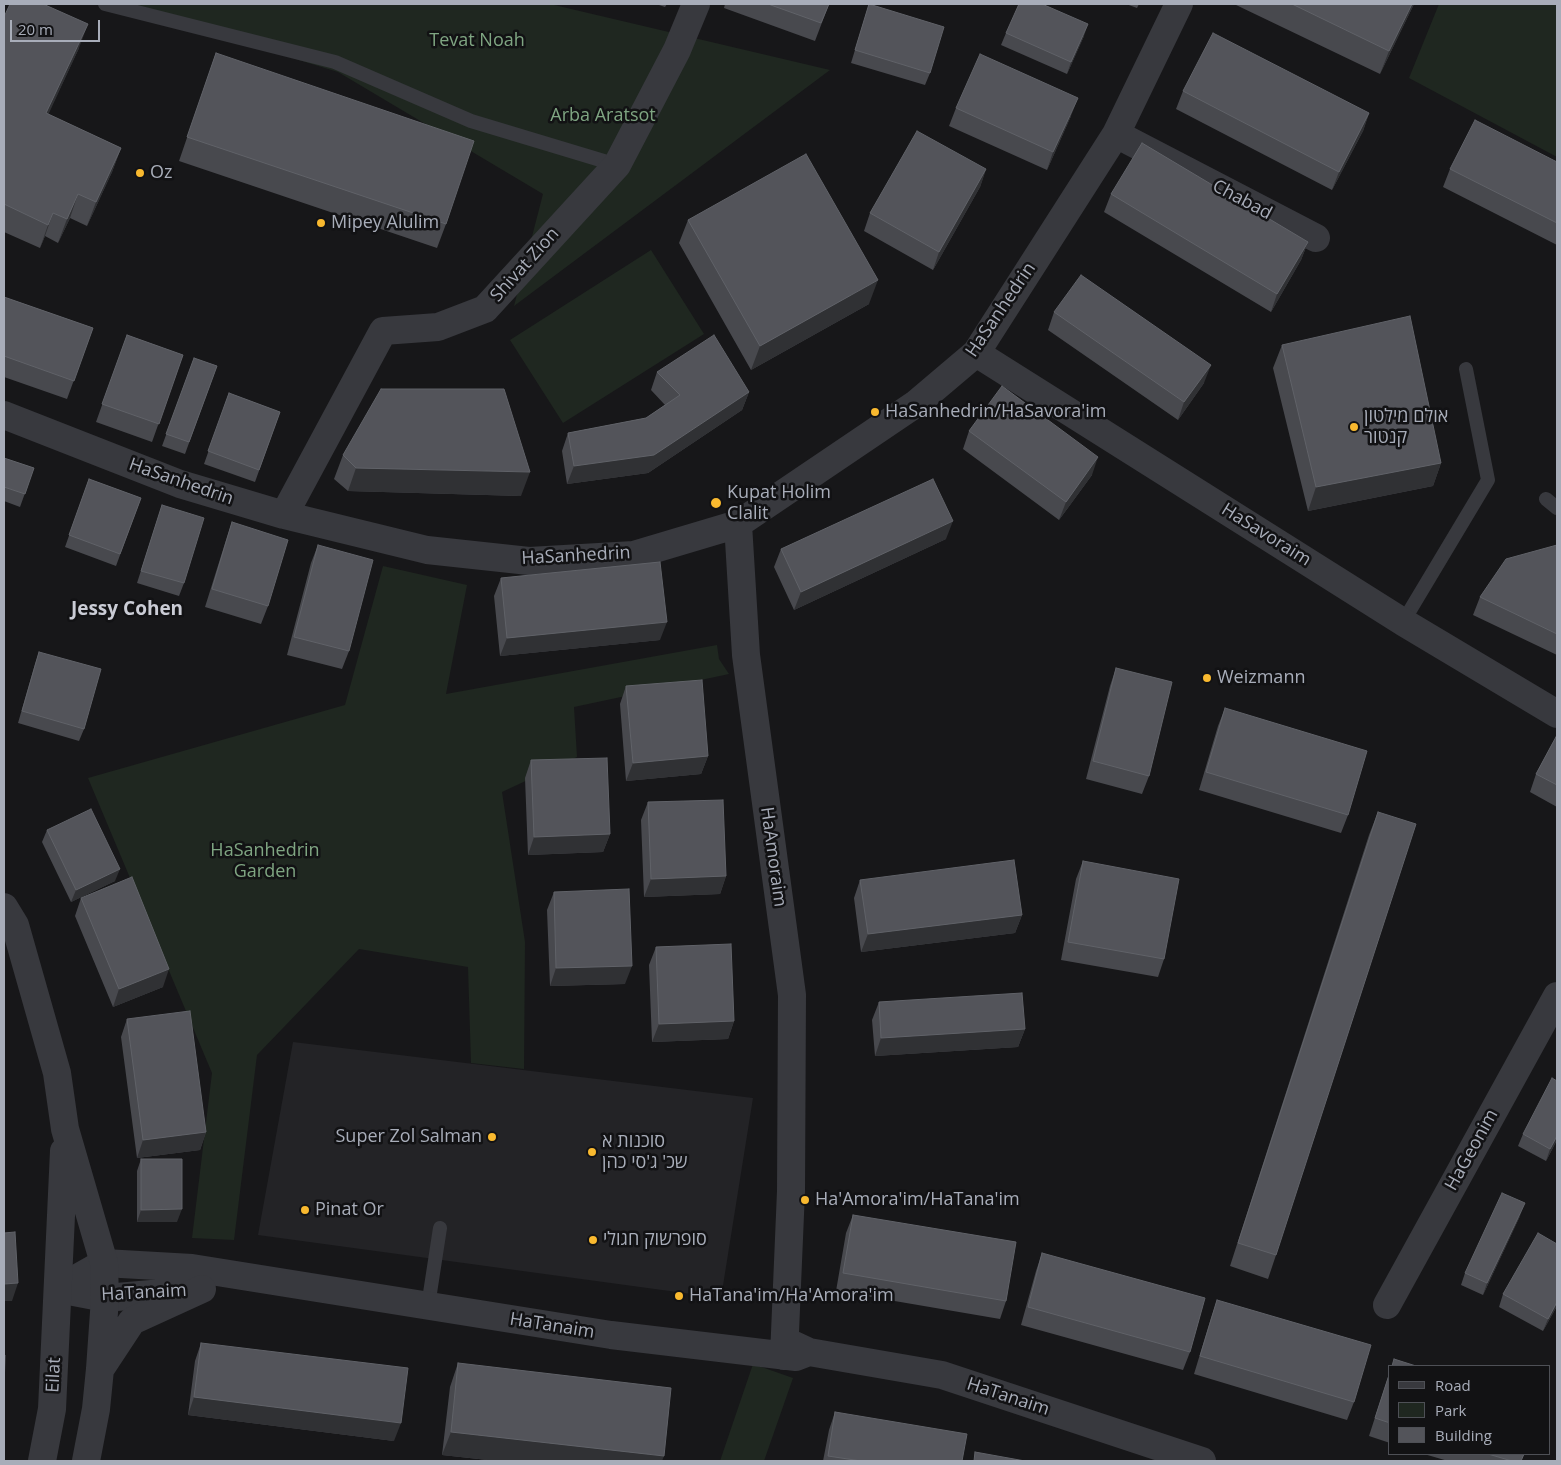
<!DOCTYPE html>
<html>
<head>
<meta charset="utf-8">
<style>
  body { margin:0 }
  #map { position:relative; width:1561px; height:1465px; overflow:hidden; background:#171719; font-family:"Open Sans",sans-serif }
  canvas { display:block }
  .frame { position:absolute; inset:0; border:5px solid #a8adb9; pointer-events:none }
  .legend { position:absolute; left:1388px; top:1365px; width:162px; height:90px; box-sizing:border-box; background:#121214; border:1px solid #4e5056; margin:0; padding:6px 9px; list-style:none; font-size:15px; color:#a8adb9 }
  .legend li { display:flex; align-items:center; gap:10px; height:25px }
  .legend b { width:25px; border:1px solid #4e5056 }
  .scale { position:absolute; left:10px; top:20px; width:90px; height:22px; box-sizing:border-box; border:2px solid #a8adb9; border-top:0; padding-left:6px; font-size:15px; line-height:18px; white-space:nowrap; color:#a8adb9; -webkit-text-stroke:4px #121214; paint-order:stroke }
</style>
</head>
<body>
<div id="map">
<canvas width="1561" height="1465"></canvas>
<div class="frame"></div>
<ul class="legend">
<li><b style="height:6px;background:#38393e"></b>Road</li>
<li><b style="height:14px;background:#1f2720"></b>Park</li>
<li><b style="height:14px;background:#53545a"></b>Building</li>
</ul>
<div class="scale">20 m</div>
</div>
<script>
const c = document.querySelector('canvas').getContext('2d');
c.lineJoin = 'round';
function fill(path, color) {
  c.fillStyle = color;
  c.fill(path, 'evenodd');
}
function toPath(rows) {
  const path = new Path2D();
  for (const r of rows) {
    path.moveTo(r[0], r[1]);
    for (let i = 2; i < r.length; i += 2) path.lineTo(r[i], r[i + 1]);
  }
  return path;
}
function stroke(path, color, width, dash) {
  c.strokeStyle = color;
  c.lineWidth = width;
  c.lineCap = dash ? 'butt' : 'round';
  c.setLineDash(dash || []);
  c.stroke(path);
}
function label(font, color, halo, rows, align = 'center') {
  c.font = font + ' "Open Sans","Noto Sans Hebrew",sans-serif';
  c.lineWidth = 5;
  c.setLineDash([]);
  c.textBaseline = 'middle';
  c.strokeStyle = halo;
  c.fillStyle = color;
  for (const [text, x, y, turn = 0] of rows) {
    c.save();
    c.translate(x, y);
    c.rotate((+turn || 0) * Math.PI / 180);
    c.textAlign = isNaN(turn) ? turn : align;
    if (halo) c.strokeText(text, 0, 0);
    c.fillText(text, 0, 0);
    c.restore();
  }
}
const built = toPath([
  [293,1042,753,1098,721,1298,258,1235]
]);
const green = toPath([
  [115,4,550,4,830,70,514,306,543,194,338,72],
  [1439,4,1557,4,1557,157,1409,78],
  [651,250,704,334,563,423,510,340],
  [383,566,467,585,446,694,717,645,719,659,729,674,574,707,577,757,502,792,525,942,524,1069,471,1063,468,967,359,949,257,1055,234,1240,192,1238,212,1073,88,778,345,705],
  [753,1364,793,1378,764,1461,720,1461]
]);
const service = toPath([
  [105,4,335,62,471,121,617,165],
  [1546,499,1557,508],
  [1403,622,1488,480,1466,369],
  [428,1306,440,1228]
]);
const minor = toPath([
  [1116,134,1316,238],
  [976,353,1403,622,1557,714],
  [4,415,180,484,284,515,427,550,529,561,634,555,738,524,917,403,976,353,1116,134,1179,4],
  [284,515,383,331,438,327,485,309,617,165,677,50,696,4],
  [738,524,746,655,792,995,791,1191,784,1356],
  [58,1289,104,1263,192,1268,611,1335,796,1357,809,1352],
  [58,1289,105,1298,198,1290],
  [1387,1305,1557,996],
  [794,1345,809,1352,942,1375,1202,1461]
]);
const tertiary = toPath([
  [4,907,15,925,57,1073,65,1129,104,1263,105,1298,100,1369,96,1409,86,1461],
  [101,1368,132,1321,202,1289],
  [42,1461,52,1409,64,1151]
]);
const wall = toPath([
  [656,4,667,4,665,7],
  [725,4,829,4,815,41,724,8],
  [869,4,930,73,925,85,851,63],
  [1126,4,1139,4,1137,8],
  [1234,4,1414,4,1380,74],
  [4,17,79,48,48,114,121,148,112,172,87,226,70,218,58,243,45,236,40,248,4,232],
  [1006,33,1084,36,1067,74,1001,45],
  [216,53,446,224,437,248,179,161],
  [1183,91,1369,113,1363,131,1332,190,1176,109],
  [956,108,1071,116,1047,170,949,126],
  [1557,162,1557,245,1443,187,1450,169],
  [986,169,980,187,933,270,864,231,870,213],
  [1111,194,1308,242,1301,260,1271,312,1104,212],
  [688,220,869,304,751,370,679,243],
  [4,297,93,328,67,399,4,377],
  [1054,312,1204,383,1178,420,1048,330],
  [127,335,183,355,152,442,96,422],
  [1282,345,1441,463,1433,486,1308,511,1273,368],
  [194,358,217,366,185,454,162,446],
  [657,372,749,392,742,410,648,473,567,484,562,451,568,433,646,418,665,405,651,390],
  [229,393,280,412,255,482,204,464],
  [969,431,1092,475,1059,520,963,449],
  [343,455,521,496,348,491,334,479],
  [4,458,34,468,20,507,4,501],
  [89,479,141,498,116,566,65,547],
  [162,505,184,583,179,596,137,583],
  [232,522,268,606,261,624,205,607,226,540],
  [946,539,794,610,774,567,781,549],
  [318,545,349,651,342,669,287,655,311,563],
  [1557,545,1557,655,1473,615,1480,597],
  [501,578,660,640,500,656,494,596],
  [39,652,84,729,79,741,18,723,35,664],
  [1116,668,1149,776,1142,794,1086,779,1110,686],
  [626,686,708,756,701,774,626,781,620,704],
  [1225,708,1348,815,1341,833,1199,790,1218,726],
  [1557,735,1557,807,1530,792,1536,774],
  [531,760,610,834,603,852,528,855,525,778],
  [648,802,726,876,720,894,644,897,641,820],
  [1378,812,1276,1255,1268,1279,1230,1266,1369,835],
  [47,830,115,881,71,902,42,842],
  [1083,861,1164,959,1158,977,1061,960,1076,879],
  [860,880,1022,915,1015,933,861,952,854,898],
  [554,892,625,984,550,986,547,910],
  [81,898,163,987,113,1007,75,916],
  [656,947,734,1021,728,1039,652,1042,649,965],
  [879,1002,1025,1029,1018,1047,875,1056,872,1020],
  [127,1019,206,1132,200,1150,137,1158,121,1037],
  [1523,1134,1557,1140,1546,1161,1518,1146],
  [141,1159,177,1222,137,1222,137,1171],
  [853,1215,1006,1301,1000,1319,836,1291,846,1233],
  [1520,1216,1483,1295,1461,1285,1465,1273],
  [1557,1244,1557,1306,1543,1331,1499,1307,1503,1294],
  [1042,1253,1190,1352,1183,1370,1021,1325,1036,1271],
  [1217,1300,1354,1402,1347,1420,1194,1374,1211,1318],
  [201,1343,394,1441,188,1415,195,1361],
  [458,1363,662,1461,497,1461,442,1455,450,1387],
  [1390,1371,1390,1443,1369,1436],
  [835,1412,962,1461,823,1461,829,1430],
  [1424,1454,1524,1454,1521,1461,1448,1461]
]);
const shadedWall = toPath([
  [1412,4,1414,4,1380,74,1389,51],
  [88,24,79,48,38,137,46,113],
  [1088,24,1084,36,1067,74,1071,62],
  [1078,98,1071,116,1047,170,1053,152],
  [1369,113,1363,131,1332,190,1339,172],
  [121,148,112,172,87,226,96,202],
  [986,169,980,187,933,270,939,252],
  [78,194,70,218,58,243,67,219],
  [53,213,45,236,40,248,48,225],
  [1308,242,1301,260,1271,312,1277,294],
  [878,280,869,304,751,370,760,346],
  [1211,365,1204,383,1178,420,1184,402],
  [749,392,742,410,648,473,567,484,574,466],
  [1098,457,1092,475,1059,520,1066,502],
  [1441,463,1433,486,1308,511,1316,487],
  [356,468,530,472,521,496,348,491],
  [953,521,946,539,794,610,801,592],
  [667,622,660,640,500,656,507,638],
  [708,756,701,774,626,781,633,763],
  [610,834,603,852,528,855,534,837],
  [120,869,115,881,71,902,76,890],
  [726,876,720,894,644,897,651,879],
  [1022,915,1015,933,861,952,868,934],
  [632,966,625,984,550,986,556,968],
  [169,969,163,987,113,1007,119,989],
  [734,1021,728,1039,652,1042,659,1024],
  [1025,1029,1018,1047,875,1056,881,1038],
  [206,1132,200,1150,137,1158,143,1140],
  [1557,1136,1557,1140,1546,1161,1550,1149],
  [1525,1203,1520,1216,1483,1295,1487,1283],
  [182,1209,177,1222,137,1222,141,1210],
  [18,1283,12,1301,4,1301,4,1284],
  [1557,1302,1557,1306,1543,1331,1548,1319],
  [194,1397,401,1423,394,1441,188,1415],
  [451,1432,664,1456,662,1461,497,1461,442,1455]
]);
const building = toPath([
  [10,4,43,4,88,24,46,113,121,148,96,202,78,194,67,219,53,213,48,225,4,204,4,17,10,4],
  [768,4,829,4,821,23,768,4],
  [869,4,944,27,930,73,855,50,869,4],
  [1019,4,1042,4,1088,24,1071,62,1006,33,1019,4],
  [1292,4,1412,4,1389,51,1292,4],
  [1213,33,1369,113,1339,172,1183,91,1213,33],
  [216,53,474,141,446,224,187,137,216,53],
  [980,54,1078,98,1053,152,956,108,980,54],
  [1475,120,1557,162,1557,223,1450,169,1475,120],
  [917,131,986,169,939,252,870,213,917,131],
  [1142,143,1308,242,1277,294,1111,194,1142,143],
  [806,154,878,280,760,346,688,220,806,154],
  [1081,275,1211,365,1184,402,1054,312,1081,275],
  [4,297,93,328,74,381,4,356,4,297],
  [1410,316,1441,463,1316,487,1282,345,1410,316],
  [127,335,183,355,159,424,102,404,127,335],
  [714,335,749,392,654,455,574,466,568,433,646,418,680,395,657,372,714,335],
  [194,358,217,366,189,442,166,434,194,358],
  [1002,386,1098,457,1066,502,969,431,1002,386],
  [381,389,504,389,530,472,356,468,343,455,381,389],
  [229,393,280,412,259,470,208,451,229,393],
  [4,458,34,468,25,494,4,487,4,458],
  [89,479,141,498,120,554,69,535,89,479],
  [933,479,953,521,801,592,781,549,933,479],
  [162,505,204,518,184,583,141,571,162,505],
  [232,522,288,540,268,606,212,589,232,522],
  [318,545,373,560,349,651,294,637,318,545],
  [1557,545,1557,634,1480,597,1506,559,1557,545],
  [660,562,667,622,507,638,501,578,660,562],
  [39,652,101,669,84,729,22,711,39,652],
  [1116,668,1172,682,1149,776,1093,761,1116,668],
  [702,680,708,756,633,763,626,686,702,680],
  [1225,708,1367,751,1348,815,1206,772,1225,708],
  [1557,735,1557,785,1536,774,1557,735],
  [607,758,610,834,534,837,531,760,607,758],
  [723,800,726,876,651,879,648,802,723,800],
  [91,809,120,869,76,890,47,830,91,809],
  [1378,812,1416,824,1276,1255,1238,1243,1378,812],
  [1014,860,1022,915,868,934,860,880,1014,860],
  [1083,861,1179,879,1164,959,1068,942,1083,861],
  [132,877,169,969,119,989,81,898,132,877],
  [629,889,632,966,556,968,554,892,629,889],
  [731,944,734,1021,659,1024,656,947,731,944],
  [1022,993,1025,1029,881,1038,879,1002,1022,993],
  [190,1011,206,1132,143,1140,127,1019,190,1011],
  [1552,1078,1557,1081,1557,1136,1550,1149,1523,1134,1552,1078],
  [141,1159,182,1159,182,1209,141,1210,141,1159],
  [1502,1193,1525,1203,1487,1283,1465,1273,1502,1193],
  [853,1215,1016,1242,1006,1301,843,1273,853,1215],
  [15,1232,18,1283,4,1284,4,1233,15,1232],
  [1538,1233,1557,1244,1557,1302,1548,1319,1503,1294,1538,1233],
  [1042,1253,1205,1298,1190,1352,1028,1307,1042,1253],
  [1217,1300,1371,1345,1354,1402,1200,1356,1217,1300],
  [201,1343,408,1368,401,1423,194,1397,201,1343],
  [4,1355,5,1355,4,1391,4,1355],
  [1394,1359,1416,1366,1392,1366,1394,1359],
  [458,1363,671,1388,664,1456,451,1432,458,1363],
  [1390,1372,1390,1423,1375,1418,1390,1372],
  [835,1412,967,1434,962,1461,861,1461,828,1456,835,1412],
  [975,1452,1025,1461,974,1461,975,1452],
  [1488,1454,1524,1454,1521,1461,1512,1461,1488,1454]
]);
const markers = [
  [140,173,5,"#f9b92f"],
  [321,223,5,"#f9b92f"],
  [875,412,5,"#f9b92f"],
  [1354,427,5,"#f9b92f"],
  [716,503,6,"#f9b92f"],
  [1207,678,5,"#f9b92f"],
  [492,1137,5,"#f9b92f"],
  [592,1152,5,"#f9b92f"],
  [805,1200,5,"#f9b92f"],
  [305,1210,5,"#f9b92f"],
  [593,1240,5,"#f9b92f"],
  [679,1296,5,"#f9b92f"]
];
const parkNames = [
  ["Tevat Noah",477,41],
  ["Arba Aratsot",603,116],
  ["HaSanhedrin",265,851],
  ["Garden",265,872]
];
const poiNames = [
  ["Oz",150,173],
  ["Mipey Alulim",331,223],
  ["HaSanhedrin/HaSavora'im",885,412],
  ["אולם מילטון",1364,417],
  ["קנטור",1364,438],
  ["Kupat Holim",727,493],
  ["Clalit",727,514],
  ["Weizmann",1217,678],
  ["Super Zol Salman",482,1137,"right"],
  ["סוכנות א",602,1142],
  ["שכ' ג'סי כהן",602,1163],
  ["Ha'Amora'im/HaTana'im",815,1200],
  ["Pinat Or",315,1210],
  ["סופרשוק חגולי",603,1240],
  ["HaTana'im/Ha'Amora'im",689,1296]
];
const streetNames = [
  ["Chabad",1242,200,28],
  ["Shivat Zion",525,265,-48],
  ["HaSanhedrin",1001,310,-56],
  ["HaSanhedrin",181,482,19],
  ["HaSavoraim",1266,535,32],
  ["HaSanhedrin",576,556,-3],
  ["HaAmoraim",773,857,82],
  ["HaGeonim",1472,1150,-61],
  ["HaTanaim",144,1293,-3],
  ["HaTanaim",552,1326,9],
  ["Eilat",54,1375,-87],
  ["HaTanaim",1008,1397,18]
];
const neighbourhoodNames = [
  ["Jessy Cohen",127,610]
];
fill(built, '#232326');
fill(green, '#1f2720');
stroke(service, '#38393e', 14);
stroke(minor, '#38393e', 28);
stroke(tertiary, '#38393e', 28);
fill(wall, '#48494e');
fill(shadedWall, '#303134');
fill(building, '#53545a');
stroke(building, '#606268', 1);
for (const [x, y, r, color] of markers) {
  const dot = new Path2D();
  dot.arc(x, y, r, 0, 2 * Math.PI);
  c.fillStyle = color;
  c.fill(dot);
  stroke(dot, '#121214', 2);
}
label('18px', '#7fa582', '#121214', parkNames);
label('18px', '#a8adb9', '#121214', poiNames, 'left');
label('18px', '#a8adb9', '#121214', streetNames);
label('bold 19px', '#caccd5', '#121214', neighbourhoodNames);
</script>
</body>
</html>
